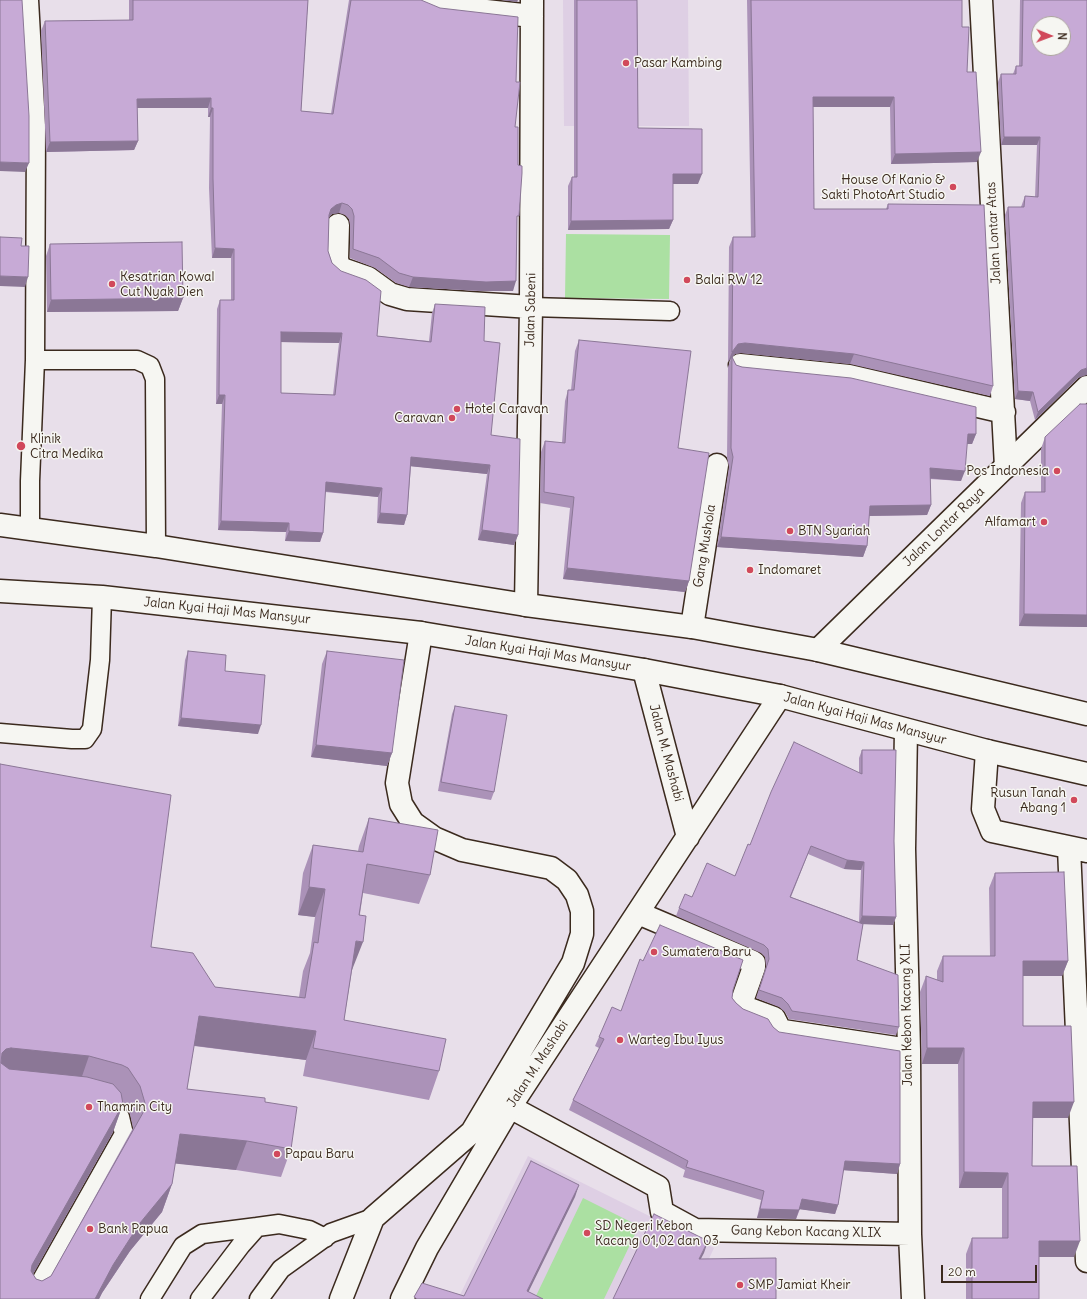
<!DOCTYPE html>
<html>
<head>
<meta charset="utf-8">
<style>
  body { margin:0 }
  #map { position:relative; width:1087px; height:1299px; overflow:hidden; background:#e8dfea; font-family:Delius,sans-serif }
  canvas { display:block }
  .north { position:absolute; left:1031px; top:16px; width:40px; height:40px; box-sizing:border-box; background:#f6f6f2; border:1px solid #aba49d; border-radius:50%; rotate:91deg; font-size:11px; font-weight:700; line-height:16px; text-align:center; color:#3b2a1e }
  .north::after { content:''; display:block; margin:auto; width:14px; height:18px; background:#d1495b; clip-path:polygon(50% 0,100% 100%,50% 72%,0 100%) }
  .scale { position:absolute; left:941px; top:1265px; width:96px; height:18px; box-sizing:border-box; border:2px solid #3b2a1e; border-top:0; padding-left:5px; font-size:12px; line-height:14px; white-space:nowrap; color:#3b2a1e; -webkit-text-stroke:3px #f6f6f2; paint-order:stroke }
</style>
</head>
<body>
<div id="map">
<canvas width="1087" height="1299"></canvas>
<div class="north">N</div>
<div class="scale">20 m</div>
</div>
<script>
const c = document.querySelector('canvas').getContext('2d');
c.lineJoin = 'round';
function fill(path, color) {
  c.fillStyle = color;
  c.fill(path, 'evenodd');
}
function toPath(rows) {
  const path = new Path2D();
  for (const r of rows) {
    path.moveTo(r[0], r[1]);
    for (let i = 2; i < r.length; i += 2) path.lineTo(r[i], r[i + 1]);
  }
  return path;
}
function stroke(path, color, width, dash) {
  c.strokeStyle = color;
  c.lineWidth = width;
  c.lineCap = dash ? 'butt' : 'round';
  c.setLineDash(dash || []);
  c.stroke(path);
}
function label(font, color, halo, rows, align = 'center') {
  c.font = font + ' Delius,sans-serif';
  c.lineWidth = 3;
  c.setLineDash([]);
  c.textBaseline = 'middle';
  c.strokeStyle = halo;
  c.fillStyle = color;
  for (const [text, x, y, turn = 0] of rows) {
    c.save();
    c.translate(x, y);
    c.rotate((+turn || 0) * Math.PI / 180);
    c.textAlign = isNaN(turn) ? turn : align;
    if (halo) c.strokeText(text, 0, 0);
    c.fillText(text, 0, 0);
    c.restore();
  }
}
const built = toPath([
  [563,0,688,0,689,126,564,126],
  [528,1156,714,1248,690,1299,458,1299]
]);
const green = toPath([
  [566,234,670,235,669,299,565,298],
  [583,1198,639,1226,604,1299,537,1299,535,1298]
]);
const lane = toPath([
  [29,0,36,125,35,360,30,481,30,528],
  [531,307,670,311],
  [35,360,137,360,150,366,155,379,156,546],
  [0,733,72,739,85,739,92,729,100,660,102,597],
  [31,1299,124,1134,120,1117,109,1103,102,1101],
  [150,1299,183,1246,202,1234,257,1227],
  [200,1299,241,1245,257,1227,279,1224,309,1230,325,1238],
  [259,1299,281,1269,331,1233,373,1218]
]);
const street = toPath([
  [425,0,441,6,532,16],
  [981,0,1006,467],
  [338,225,337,260,339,265,342,269,368,278,390,294,407,299,531,307],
  [740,365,849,376,1004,412],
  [526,605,531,307,532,0],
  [692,627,717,465],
  [906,730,904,849,909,1050,910,1234,913,1299],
  [987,751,983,809,992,831,1087,851],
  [1069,848,1087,1261],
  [638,913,751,961,754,963,754,967,741,1004,744,1007,774,1018,780,1030,783,1031,909,1050],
  [510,1107,658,1187,662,1212,695,1230,910,1234]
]);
const secondary = toPath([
  [818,650,1087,387],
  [644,670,688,837],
  [341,1299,373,1218,472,1132,573,963,582,934,582,911,577,895,567,880,551,868,462,850,434,838,413,823,401,804,397,783,421,633],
  [402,1299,427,1248,510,1107,780,696]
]);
const primary = toPath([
  [0,525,156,546,526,605,692,627,818,650,1087,714],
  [0,591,102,597,421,633,644,670,780,696,987,751,1087,774]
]);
const wall = toPath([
  [129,0,308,0,301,111,331,114,349,0,421,0,516,82,515,127,517,222,513,291,482,291,409,287,396,283,375,268,350,258,350,225,349,219,345,215,339,213,332,214,329,217,328,251,332,263,377,336,429,341,432,313,435,304,484,341,491,435,518,535,514,545,478,540,487,474,411,466,407,515,404,525,377,523,378,497,325,492,323,533,320,542,285,541,286,532,218,530,222,404,216,404,217,309,220,300,231,300,231,258,212,258,209,188,210,117,208,117,208,108,137,108,138,141,134,150,46,152,41,31,45,21,129,20],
  [281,342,339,343,333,395,281,393],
  [574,0,637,0,638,128,698,184,673,184,673,220,669,229,568,230,568,186,572,177,574,177],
  [747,0,962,0,962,27,977,162,891,164,890,107,813,107,814,209,886,209,888,204,993,386,990,396,850,364,741,353,735,354,732,357,736,365,742,367,976,434,972,444,967,444,961,481,930,479,931,505,927,515,869,516,867,546,863,557,717,547,729,467,727,458,728,367,731,358,728,362,729,247,733,237,751,237],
  [1020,0,1087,0,1078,378,1035,420,1030,401,1015,399,1005,215,1008,207,1021,207,1025,196,1035,197,1037,145,1001,145,998,82,1001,74,1013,74,1016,66,1019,66],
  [50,244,183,298,178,311,47,312,46,256],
  [579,340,678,448,689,581,685,592,563,579,570,508,540,503,541,452,545,441,562,443,565,401,568,390,571,390,575,351],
  [1045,437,1087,627,1019,626,1021,503,1025,492,1041,492,1041,449],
  [188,651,225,671,258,734,178,726,185,660],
  [327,651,392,753,387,766,311,757,322,664],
  [455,706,494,792,491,800,438,791,452,714],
  [862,750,894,841,896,917,893,925,863,924,857,960,899,1027,896,1035,789,1019,785,1012,779,1007,756,998,766,967,765,957,761,953,676,916,679,908,692,897,735,876,750,845,859,773,859,758],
  [808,854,844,869,861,870,859,922,791,897],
  [0,764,151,947,215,987,299,997,303,971,310,953,315,917,298,915,303,873,313,845,358,851,359,846,369,818,430,875,419,904,363,893,352,970,344,1020,439,1071,429,1100,303,1076,306,1060,194,1046,187,1089,265,1102,291,1149,281,1177,236,1170,175,1163,172,1184,162,1212,130,1251,102,1293,99,1299,0,1299],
  [123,1104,130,1114,133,1128,51,1276,42,1281,36,1279,33,1274,113,1132],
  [995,873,1068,961,1062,976,1023,976,1023,1026,1068,1118,1033,1118,1032,1166,1074,1257,1039,1257,1039,1299,966,1299,966,1254,972,1238,1002,1238,1002,1188,959,1188,958,1064,922,1064,920,992,926,976,937,980,937,971,943,956,990,956,989,888],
  [733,990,732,998,736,1003,743,1009,773,1027,900,1164,897,1174,843,1170,838,1205,835,1214,800,1209,796,1219,757,1218,761,1200,683,1177,685,1170,569,1110,573,1100,599,1048,595,1046,599,1037,621,1011]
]);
const shadedWall = toPath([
  [501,0,518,0,517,2],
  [813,97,894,97,890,107,809,107],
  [211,98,208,108,134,108,137,99],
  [211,108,213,108,210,117,208,117],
  [1004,137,1040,137,1037,145,1001,145],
  [138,141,134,150,46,152,50,142],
  [981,152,977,162,891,164,895,154],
  [0,162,29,163,25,172,0,171],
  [673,174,702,174,698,184,669,184],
  [342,203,339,213,332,214,328,218,331,209,336,205],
  [673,220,669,229,568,230,571,221],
  [215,248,234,249,231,258,212,258],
  [0,276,28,277,25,287,0,286],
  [413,277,516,281,513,291,482,291,409,287],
  [183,298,178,311,47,312,51,300],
  [281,332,342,333,339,343,278,342],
  [745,343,854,354,850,364,741,353,735,354,728,362,732,352,738,344],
  [1087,368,1087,375,1078,378,1035,420,1038,412,1081,370],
  [1018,391,1033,392,1030,401,1015,399],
  [219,395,225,395,222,404,216,404],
  [968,434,976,434,972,444,964,444],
  [411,457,490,465,487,474,408,466],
  [930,468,965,471,961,481,926,478],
  [326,482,382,488,378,497,322,491],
  [931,505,927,515,866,516,870,506],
  [380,513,407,515,404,525,377,523],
  [221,521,289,523,286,532,218,530],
  [482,530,518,535,514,545,478,540],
  [289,531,323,533,320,542,285,541],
  [721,537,867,546,863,557,717,547],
  [567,568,689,581,685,592,563,579],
  [1024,614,1087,615,1087,627,1019,626],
  [181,718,261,725,258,734,178,726],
  [316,745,392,753,387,766,311,757],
  [847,860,864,862,861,870,844,869],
  [309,887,325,889,315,917,298,915],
  [862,916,896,917,893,925,859,924],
  [356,941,363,942,352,970,346,969],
  [1023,961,1068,961,1062,976,1018,976],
  [199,1016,316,1031,306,1060,189,1045],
  [11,1048,89,1056,79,1085,0,1077,2,1053,6,1049],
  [927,1048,964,1048,958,1064,922,1064],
  [1033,1102,1074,1102,1068,1118,1027,1118],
  [123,1104,113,1132,22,1294,32,1265],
  [180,1134,247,1141,236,1170,170,1163],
  [845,1161,900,1164,897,1174,841,1170],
  [964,1172,1008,1173,1002,1188,959,1188],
  [172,1184,162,1212,130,1251,102,1293,99,1299,95,1299,113,1265,140,1223],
  [579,1185,575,1197,525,1299,527,1291],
  [802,1199,838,1205,835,1214,798,1209],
  [760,1209,799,1210,796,1219,757,1218],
  [708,1241,704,1253,695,1270,699,1259],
  [1039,1241,1080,1241,1074,1257,1033,1257]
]);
const building = toPath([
  [0,0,22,0,29,116,29,163,0,162,0,0],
  [133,0,308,0,301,111,333,114,351,0,421,0,440,8,518,17,516,82,520,82,515,127,518,127,518,165,522,166,522,173,519,216,517,216,516,281,486,282,413,277,399,273,379,258,353,249,354,216,352,209,348,205,342,203,336,205,331,209,329,215,328,251,332,263,341,271,366,280,381,291,377,336,431,342,435,304,485,307,484,341,500,343,491,435,520,439,518,535,482,530,490,465,411,457,407,515,380,513,382,488,326,482,323,533,289,531,289,523,221,521,225,395,219,395,220,300,234,300,234,249,215,248,213,179,213,108,211,108,211,98,137,99,138,141,50,142,45,21,133,20,133,0],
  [281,332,342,333,335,395,281,393,281,332],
  [577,0,637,0,638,128,702,129,702,174,673,174,673,220,571,221,572,177,577,177,577,0],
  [751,0,962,0,962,27,969,27,967,72,976,72,981,152,895,154,894,97,813,97,814,209,888,209,888,204,984,205,993,386,854,354,745,343,738,344,732,352,733,237,755,237,751,0],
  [1023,0,1087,0,1087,368,1081,370,1038,412,1033,392,1018,391,1008,207,1024,207,1025,196,1038,197,1040,137,1004,137,1001,74,1016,74,1016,66,1022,66,1023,0],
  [1039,24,1063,24,1063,48,1039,48,1039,24],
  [0,237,22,238,21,246,29,246,28,277,0,276,0,237],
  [182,242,183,298,51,300,50,244,182,242],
  [579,340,691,351,678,448,709,453,689,581,567,568,574,497,544,492,545,441,565,443,568,390,574,390,579,340],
  [732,357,736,365,742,367,851,378,976,407,976,434,968,434,965,471,930,468,931,505,870,506,867,546,721,537,733,457,731,448,732,357],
  [1080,404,1087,404,1087,615,1024,614,1025,492,1045,492,1045,437,1080,404],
  [188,651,226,655,225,671,265,675,261,725,181,718,188,651],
  [327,651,404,660,392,753,316,745,327,651],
  [455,706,507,715,494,792,441,782,455,706],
  [794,742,862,774,862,750,896,750,894,841,896,917,862,916,864,862,847,860,811,846,790,897,863,924,857,960,898,975,899,1027,792,1011,788,1004,782,998,759,990,769,959,768,949,764,945,679,908,685,894,692,897,707,863,735,876,748,844,750,845,771,792,794,742],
  [0,764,171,795,151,947,193,953,215,987,305,998,314,942,318,943,325,889,309,887,313,845,363,852,369,818,438,830,430,875,367,864,359,915,366,916,363,942,356,941,344,1020,446,1039,439,1071,313,1048,316,1031,199,1016,187,1089,265,1098,265,1102,297,1107,291,1149,247,1141,180,1134,172,1184,140,1223,113,1265,95,1299,0,1299,0,764],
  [11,1048,89,1056,122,1065,128,1068,140,1086,145,1103,144,1111,51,1276,42,1281,36,1279,31,1271,32,1265,123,1104,121,1093,113,1084,87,1077,9,1069,1,1063,2,1053,6,1049,11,1048],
  [1064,872,1068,961,1023,961,1023,1026,1071,1026,1074,1102,1033,1102,1032,1166,1077,1166,1080,1241,1039,1241,1039,1299,972,1299,972,1238,1008,1238,1008,1173,964,1172,964,1048,927,1048,926,976,943,982,943,956,995,956,995,873,1064,872],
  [660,925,743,960,733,990,732,998,736,1003,743,1009,768,1019,773,1027,779,1032,900,1051,900,1164,845,1161,838,1205,802,1199,799,1210,760,1209,764,1191,686,1167,688,1161,573,1100,604,1039,599,1037,612,1007,621,1011,640,959,643,961,660,925],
  [531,1161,579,1185,527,1291,543,1299,417,1299,414,1297,422,1283,464,1296,531,1161],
  [654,1214,708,1241,699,1259,776,1258,776,1299,613,1299,654,1214]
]);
const markers = [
  [626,63,4,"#d1495b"],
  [953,187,4,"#d1495b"],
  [687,280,4,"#d1495b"],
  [112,284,4,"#d1495b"],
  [457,409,4,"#d1495b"],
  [452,418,4,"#d1495b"],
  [21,446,5,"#d1495b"],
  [1057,471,4,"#d1495b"],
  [1044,522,4,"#d1495b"],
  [790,531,4,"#d1495b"],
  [750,570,4,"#d1495b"],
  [1074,800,4,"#d1495b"],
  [654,952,4,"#d1495b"],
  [620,1040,4,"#d1495b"],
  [89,1107,4,"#d1495b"],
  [277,1154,4,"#d1495b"],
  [90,1229,4,"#d1495b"],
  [587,1233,4,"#d1495b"],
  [740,1285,4,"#d1495b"]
];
const poiNames = [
  ["Pasar Kambing",634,63],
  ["House Of Kanio &",945,180,"right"],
  ["Sakti PhotoArt Studio",945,195,"right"],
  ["Kesatrian Kowal",120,277],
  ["Cut Nyak Dien",120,292],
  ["Balai RW 12",695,280],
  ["Hotel Caravan",465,409],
  ["Caravan",444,418,"right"],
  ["Klinik",30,439],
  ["Citra Medika",30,454],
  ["Pos Indonesia",1049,471,"right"],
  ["Alfamart",1036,522,"right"],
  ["BTN Syariah",798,531],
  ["Indomaret",758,570],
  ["Rusun Tanah",1066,793,"right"],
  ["Abang 1",1066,808,"right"],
  ["Sumatera Baru",662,952],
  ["Warteg Ibu Iyus",628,1040],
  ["Thamrin City",97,1107],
  ["Papau Baru",285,1154],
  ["SD Negeri Kebon",595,1226],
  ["Kacang 01,02 dan 03",595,1241],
  ["Bank Papua",98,1229],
  ["SMP Jamiat Kheir",748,1285]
];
const streetNames = [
  ["Jalan Lontar Atas",994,233,-93],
  ["Jalan Sabeni",531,310,-89],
  ["Jalan Lontar Raya",944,527,-44],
  ["Gang Mushola",705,546,-81],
  ["Jalan Kyai Haji Mas Mansyur",227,611,6],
  ["Jalan Kyai Haji Mas Mansyur",548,654,9],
  ["Jalan Kyai Haji Mas Mansyur",865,719,15],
  ["Jalan M. Mashabi",666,753,75],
  ["Jalan Kebon Kacang XLI",907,1015,-91],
  ["Jalan M. Mashabi",538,1064,-57],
  ["Gang Kebon Kacang XLIX",806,1232,1]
];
fill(built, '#decfe4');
fill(green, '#abe0a2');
stroke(lane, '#3b2a1e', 21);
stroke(street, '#3b2a1e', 25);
stroke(secondary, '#3b2a1e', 25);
stroke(primary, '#3b2a1e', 25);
stroke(lane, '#f6f6f2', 18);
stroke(street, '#f6f6f2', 22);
stroke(secondary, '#f6f6f2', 22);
stroke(primary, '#f6f6f2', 22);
fill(wall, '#ab92b8');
fill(shadedWall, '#8b7796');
fill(building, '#c7aad6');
stroke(building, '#8b7796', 1);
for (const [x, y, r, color] of markers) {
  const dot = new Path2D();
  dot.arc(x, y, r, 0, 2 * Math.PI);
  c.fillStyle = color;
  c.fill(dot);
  stroke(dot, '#f6f6f2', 1.5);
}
label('13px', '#3b2a1e', '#f6f6f2', poiNames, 'left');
label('13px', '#3b2a1e', '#f6f6f2', streetNames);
</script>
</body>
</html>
